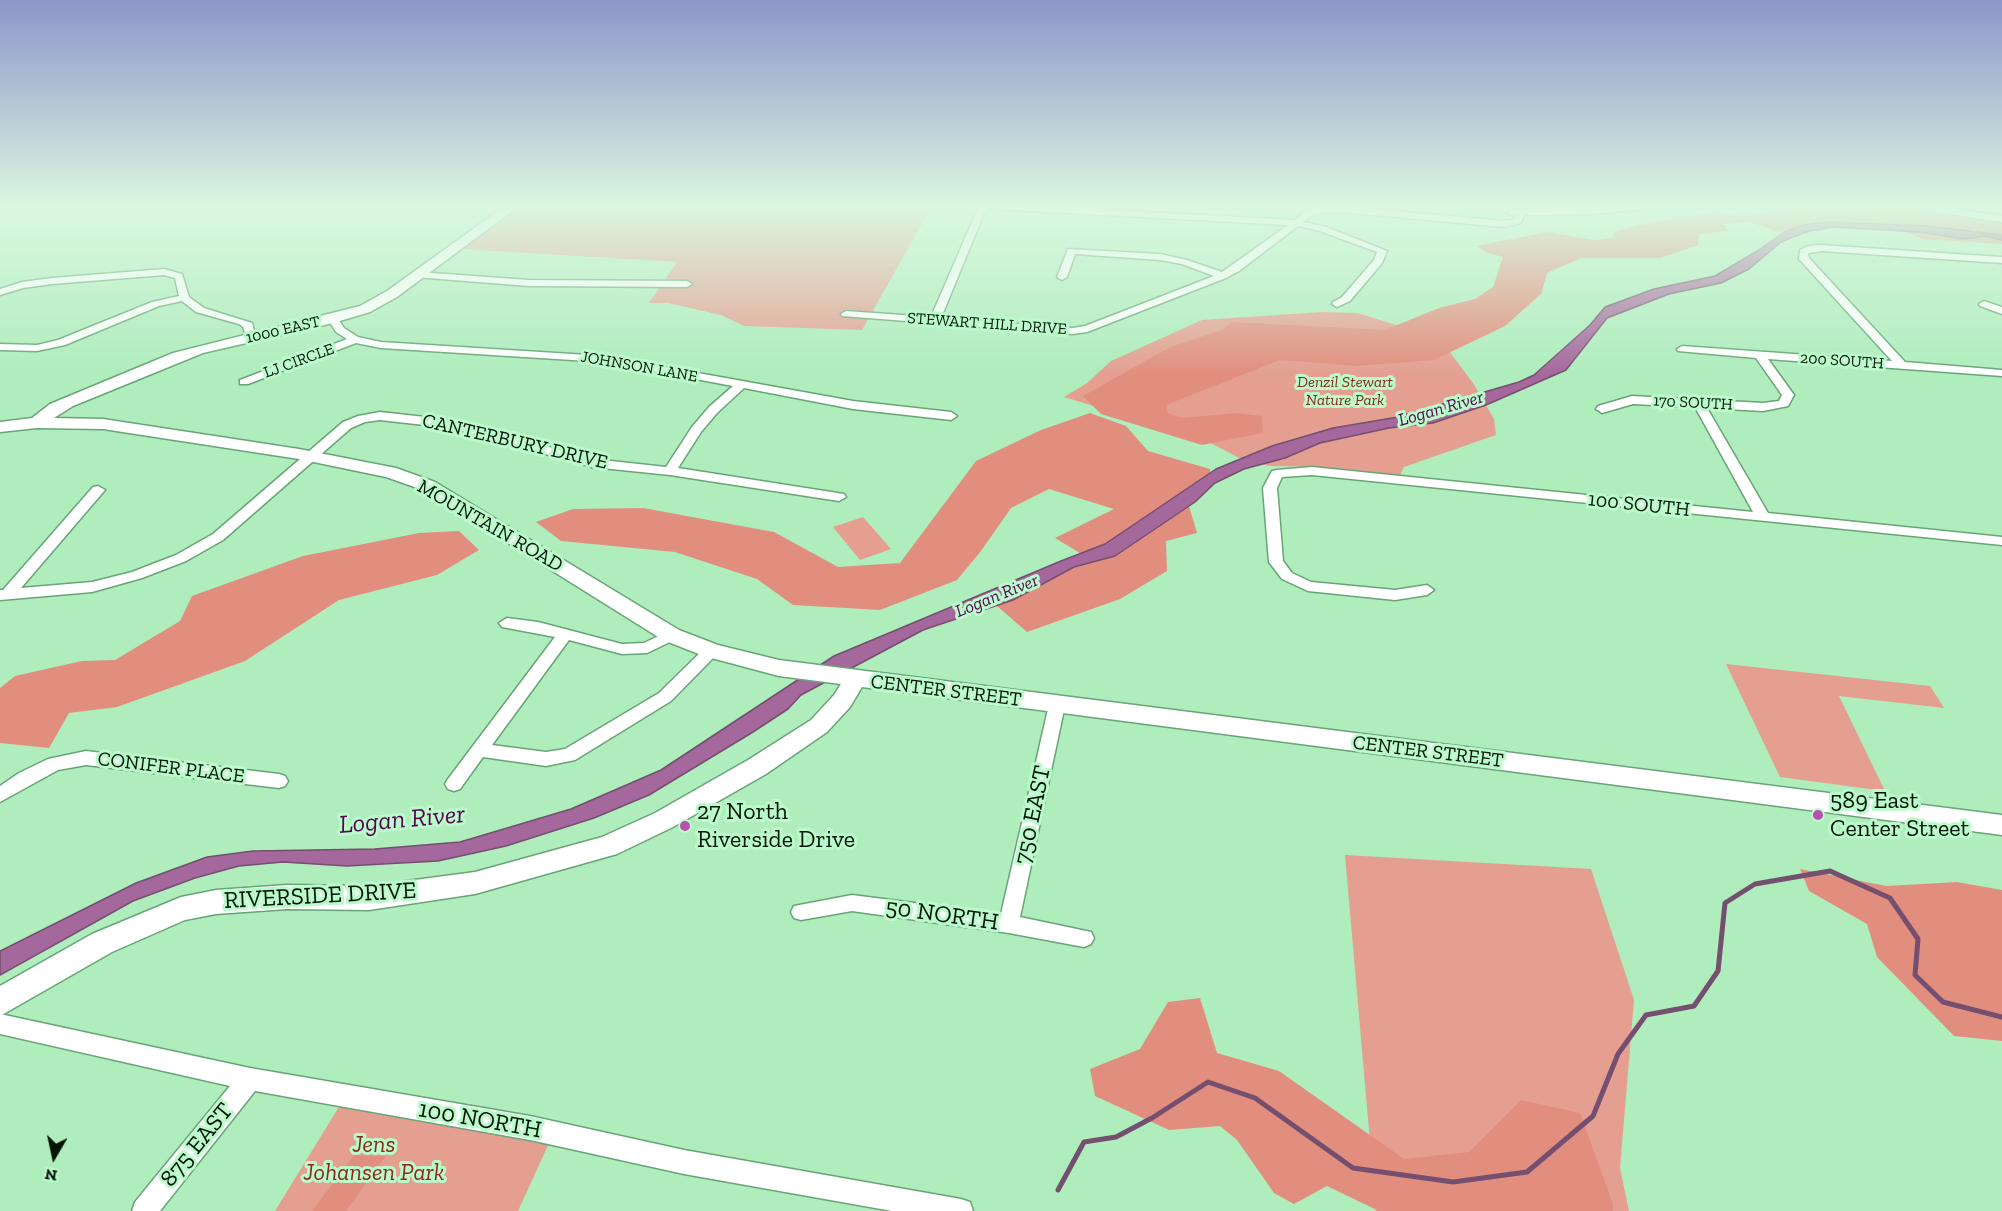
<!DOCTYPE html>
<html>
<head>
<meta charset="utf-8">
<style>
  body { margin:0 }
  #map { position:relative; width:2002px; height:1211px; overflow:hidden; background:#afedbd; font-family:"Zilla Slab",serif }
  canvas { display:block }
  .north { position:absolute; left:24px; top:1127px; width:60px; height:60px; -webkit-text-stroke:4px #bbfaca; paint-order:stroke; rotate:189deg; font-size:16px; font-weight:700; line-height:24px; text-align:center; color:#001505 }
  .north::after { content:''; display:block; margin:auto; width:21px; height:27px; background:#001505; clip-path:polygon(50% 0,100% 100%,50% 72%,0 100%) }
</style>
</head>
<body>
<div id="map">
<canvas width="2002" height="1211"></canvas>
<div class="north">N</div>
</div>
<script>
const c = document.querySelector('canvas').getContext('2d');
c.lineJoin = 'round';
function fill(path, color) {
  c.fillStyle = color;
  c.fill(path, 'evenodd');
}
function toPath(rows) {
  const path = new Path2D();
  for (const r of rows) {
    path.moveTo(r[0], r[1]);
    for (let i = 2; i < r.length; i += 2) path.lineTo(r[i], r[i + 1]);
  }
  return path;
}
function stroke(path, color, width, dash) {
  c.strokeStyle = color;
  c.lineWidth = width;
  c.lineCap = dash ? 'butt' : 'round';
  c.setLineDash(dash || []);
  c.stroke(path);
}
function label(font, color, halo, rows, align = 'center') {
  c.font = font + ' "Zilla Slab",serif';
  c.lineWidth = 6;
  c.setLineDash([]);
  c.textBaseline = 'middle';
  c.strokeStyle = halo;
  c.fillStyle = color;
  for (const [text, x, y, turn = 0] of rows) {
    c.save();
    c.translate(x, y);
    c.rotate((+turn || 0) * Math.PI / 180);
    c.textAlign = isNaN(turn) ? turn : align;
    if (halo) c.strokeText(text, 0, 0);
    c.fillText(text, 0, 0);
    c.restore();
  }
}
const green = toPath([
  [520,206,932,206,862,330,744,326,721,315,668,303,649,303,677,262,461,249],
  [1321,312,1358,313,1396,325,1421,328,1449,351,1473,383,1494,419,1496,435,1404,467,1400,475,1324,467,1270,466,1247,462,1203,439,1064,397,1087,383,1111,361,1202,320],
  [863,517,891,549,860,560,833,527],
  [1726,664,1930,686,1944,708,1839,696,1885,791,1780,777],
  [1345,855,1591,869,1634,1000,1620,1168,1629,1211,1376,1211],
  [345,1097,550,1141,518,1211,275,1211]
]);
const forest = toPath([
  [1809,206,1904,206,2002,223,2002,244,1922,239,1896,226,1826,222,1779,232,1750,222,1723,224,1728,231,1699,234,1698,245,1660,258,1581,258,1547,273,1541,294,1505,326,1434,360,1358,366,1280,360,1166,405,1168,413,1182,418,1236,413,1262,416,1263,433,1202,445,1101,414,1083,396,1170,347,1222,330,1232,322,1385,330,1439,308,1475,299,1493,287,1503,257,1488,253,1476,246,1548,232,1594,240,1612,238,1615,231,1656,221,1717,212,1742,216],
  [1090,413,1126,426,1148,451,1210,469,1211,481,1186,496,1197,533,1166,541,1167,571,1120,599,1027,632,997,606,1085,556,1055,538,1114,509,1049,489,1011,508,981,551,957,580,880,610,793,605,757,579,675,552,561,541,536,522,573,509,643,508,774,532,838,567,900,563,976,461,1041,430],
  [459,531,479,550,437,575,339,600,245,661,117,707,69,713,49,748,0,743,0,688,15,676,82,661,115,660,180,621,192,596,303,556,419,533],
  [1800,869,1886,886,1957,882,2002,890,2002,1041,1954,1036,1877,957,1867,924,1809,891],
  [1200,998,1217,1053,1279,1071,1404,1159,1469,1152,1521,1100,1580,1113,1613,1204,1613,1211,1379,1211,1327,1186,1294,1204,1274,1193,1237,1140,1220,1126,1169,1130,1095,1096,1090,1069,1140,1049,1168,1002],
  [354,1155,386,1156,346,1211,312,1211]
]);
const water = toPath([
  [1827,222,1927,226,2002,235,2002,240,1986,236,1964,239,1920,232,1832,227,1806,232,1781,242,1749,269,1721,283,1669,294,1607,318,1566,370,1486,405,1433,423,1389,428,1320,443,1285,458,1244,469,1215,483,1195,502,1115,556,1074,567,1013,600,923,630,801,695,788,709,753,732,649,795,594,818,506,846,438,861,347,866,283,862,239,866,195,878,133,901,0,975,0,951,136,883,207,857,253,851,375,849,460,842,571,809,661,770,834,656,1061,561,1105,544,1216,469,1272,446,1333,428,1398,417,1519,382,1534,375,1590,325,1605,307,1654,289,1715,276,1759,250,1784,232,1804,225,1827,222]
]);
const stream = toPath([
  [1058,1190,1084,1142,1116,1137,1152,1118,1208,1082,1255,1098,1353,1168,1453,1182,1527,1172,1593,1116,1618,1054,1646,1015,1694,1006,1718,971,1725,903,1755,884,1830,871,1890,898,1918,939,1915,975,1943,1002,2002,1017]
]);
const street = toPath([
  [979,206,987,206,941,318,1073,328,1085,326,1214,276,1182,264,1160,260,1075,254,1067,277,1062,280,1057,277,1068,249,1160,254,1187,260,1222,272,1288,225,992,209,988,206,1036,206,1294,220,1310,208,1341,206,1503,221,1515,219,1515,216,1507,213,1511,210,1650,206,1646,209,1590,214,1524,215,1521,223,1503,227,1341,212,1315,213,1303,222,1326,227,1387,251,1382,263,1350,301,1337,307,1332,304,1333,302,1342,297,1374,260,1377,252,1320,231,1298,226,1239,271,1226,278,1087,332,1073,334,842,316,841,314,846,311,931,317,979,206],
  [1913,206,1933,206,2002,216,2002,222,1917,209,1913,206],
  [1821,245,2002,257,2002,263,1821,251,1808,253,1809,258,1905,362,2002,370,2002,376,1768,359,1794,395,1788,406,1763,411,1707,408,1768,513,2002,537,2002,545,1312,475,1282,477,1277,488,1283,561,1292,573,1311,582,1395,590,1427,585,1434,590,1427,595,1395,600,1308,591,1282,579,1269,562,1263,488,1272,471,1277,470,1312,467,1753,512,1695,407,1633,404,1602,413,1596,409,1598,406,1632,396,1763,403,1779,401,1782,395,1756,358,1678,351,1677,349,1682,346,1892,361,1799,259,1800,250,1808,246,1821,245],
  [164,269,182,274,189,297,204,308,252,323,256,337,255,339,247,339,243,327,239,324,196,312,182,301,159,306,65,345,37,351,0,350,0,344,37,345,58,340,152,302,179,296,175,278,164,275,52,284,23,288,0,295,0,289,22,282,52,278,164,269],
  [418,272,529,280,687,281,692,284,687,287,529,286,415,277,415,273,418,272],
  [1984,301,2002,307,2002,314,1980,306,1979,304,1984,301],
  [333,316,337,317,344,328,358,337,381,342,604,356,853,401,951,412,957,416,951,420,853,409,744,388,717,413,701,432,678,468,844,494,846,497,839,501,670,475,592,467,451,428,380,420,365,422,351,428,223,540,186,561,142,578,92,592,0,600,0,590,3,590,93,487,98,486,105,490,21,588,92,582,132,572,176,555,213,534,343,422,358,416,380,412,452,420,593,459,666,467,692,427,709,407,733,386,604,362,381,348,356,343,248,384,240,384,240,380,347,339,336,332,328,319,333,316],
  [507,618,538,622,622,644,644,643,671,630,679,635,676,639,647,653,622,654,569,640,492,745,546,752,565,749,659,693,706,647,718,647,720,651,671,701,575,760,546,766,483,757,460,789,454,791,448,789,445,784,448,779,555,637,502,627,499,623,507,618],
  [1057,699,1063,701,1065,705,1020,917,1091,932,1094,938,1091,944,1084,947,1009,933,852,911,801,920,794,918,791,912,794,906,852,895,1001,914,1049,705,1051,701,1057,699],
  [86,751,279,774,285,776,288,781,285,786,279,788,86,765,58,770,0,802,0,786,19,773,48,759,86,751],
  [0,1014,250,1068,530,1116,684,1150,961,1199,970,1202,973,1211,892,1211,684,1174,530,1140,255,1091,160,1211,132,1211,135,1202,230,1086,0,1034,0,1014]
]);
const secondary = toPath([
  [505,206,519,206,397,297,370,312,333,323,203,353,73,406,54,418,103,419,299,449,396,468,435,482,679,630,718,645,779,660,2002,815,2002,835,862,687,850,707,827,732,766,774,673,827,617,854,475,894,369,910,287,909,216,914,185,920,112,952,0,1016,0,986,92,934,181,897,216,890,287,885,369,886,475,872,602,837,655,813,748,760,811,720,834,695,841,684,779,676,704,656,663,640,423,490,386,477,299,459,103,429,37,428,0,432,0,422,32,418,50,404,173,353,360,306,387,291,505,206]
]);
const markers = [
  [1818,815,6,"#b94eaf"],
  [685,826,6,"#b94eaf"]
];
const farStreetnames = [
  ["STEWART HILL DRIVE",987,324,4],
  ["1000 EAST",283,330,-13],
  ["LJ CIRCLE",299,361,-20],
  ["200 SOUTH",1842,361,4],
  ["JOHNSON LANE",639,367,10],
  ["170 SOUTH",1693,403,3]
];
const farParknames = [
  ["Denzil Stewart",1345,382],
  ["Nature Park",1345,400]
];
const farWaternames = [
  ["Logan River",1441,409,-16],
  ["Logan River",997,596,-22]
];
const streetNames = [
  ["CANTERBURY DRIVE",515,442,13],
  ["100 SOUTH",1639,505,6],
  ["MOUNTAIN ROAD",490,526,30],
  ["CENTER STREET",946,691,7],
  ["CENTER STREET",1428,752,7],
  ["CONIFER PLACE",171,768,7]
];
const nearPoinames = [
  ["589 East",1830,801],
  ["Center Street",1830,829],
  ["27 North",697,812],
  ["Riverside Drive",697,840]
];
const nearStreetnames = [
  ["750 EAST",1033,815,-78],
  ["RIVERSIDE DRIVE",320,896,-3],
  ["50 NORTH",942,915,8],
  ["100 NORTH",480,1120,10],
  ["875 EAST",197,1145,-51]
];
const nearParknames = [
  ["Jens",374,1145],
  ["Johansen Park",374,1173]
];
const nearWaternames = [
  ["Logan River",402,820,-5]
];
fill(green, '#e49f91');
fill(forest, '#e28e7e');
fill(water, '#a5689d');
stroke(water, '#744f6f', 1.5);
stroke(stream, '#744f6f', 5);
stroke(street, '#68a477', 3);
stroke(secondary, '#68a477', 3);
fill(street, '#fff');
fill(secondary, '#fff');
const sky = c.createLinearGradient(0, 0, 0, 375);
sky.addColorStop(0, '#8d96ca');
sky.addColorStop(0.55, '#dbf7e1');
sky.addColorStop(1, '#dbf7e100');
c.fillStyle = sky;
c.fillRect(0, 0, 2002, 375);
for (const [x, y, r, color] of markers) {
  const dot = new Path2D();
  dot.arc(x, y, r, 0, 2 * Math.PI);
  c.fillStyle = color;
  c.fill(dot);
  stroke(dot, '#bbfaca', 2);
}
label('16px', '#001505', '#bbfaca', farStreetnames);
label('italic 16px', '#8a2819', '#bbfaca', farParknames);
label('italic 18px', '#550650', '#bbfaca', farWaternames);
label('20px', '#001505', '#bbfaca', streetNames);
label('24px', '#001505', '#bbfaca', nearPoinames, 'left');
label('24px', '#001505', '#bbfaca', nearStreetnames);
label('italic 24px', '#8a2819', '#bbfaca', nearParknames);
label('italic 26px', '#550650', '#bbfaca', nearWaternames);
</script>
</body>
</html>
